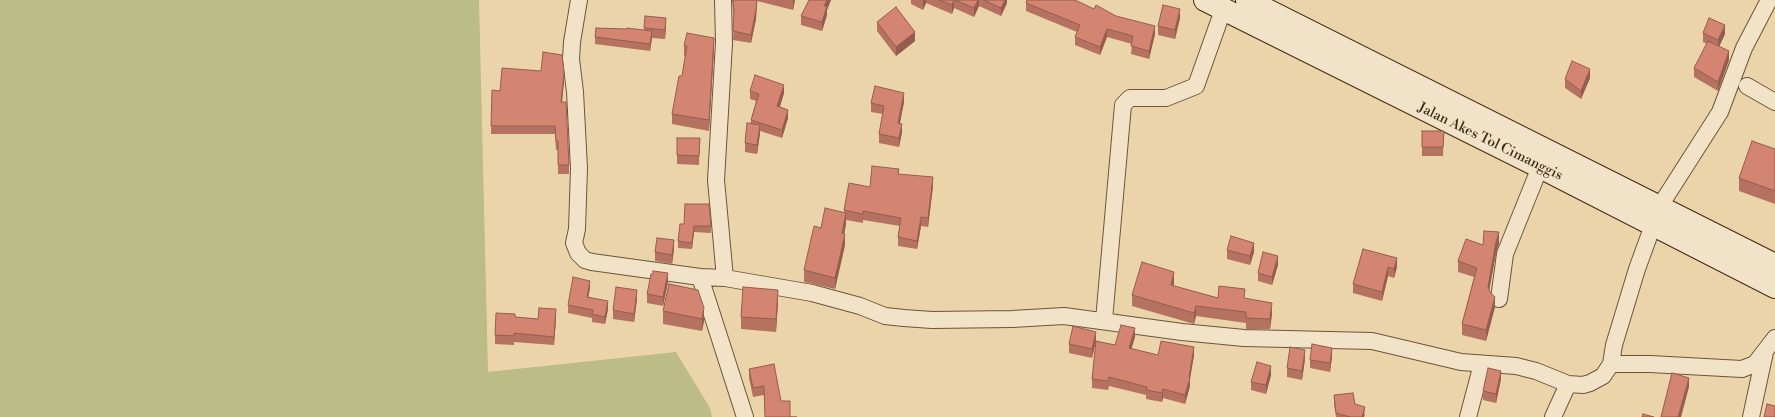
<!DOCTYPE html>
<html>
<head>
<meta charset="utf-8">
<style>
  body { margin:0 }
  canvas { display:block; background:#ebd4aa }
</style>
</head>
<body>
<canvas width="1775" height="417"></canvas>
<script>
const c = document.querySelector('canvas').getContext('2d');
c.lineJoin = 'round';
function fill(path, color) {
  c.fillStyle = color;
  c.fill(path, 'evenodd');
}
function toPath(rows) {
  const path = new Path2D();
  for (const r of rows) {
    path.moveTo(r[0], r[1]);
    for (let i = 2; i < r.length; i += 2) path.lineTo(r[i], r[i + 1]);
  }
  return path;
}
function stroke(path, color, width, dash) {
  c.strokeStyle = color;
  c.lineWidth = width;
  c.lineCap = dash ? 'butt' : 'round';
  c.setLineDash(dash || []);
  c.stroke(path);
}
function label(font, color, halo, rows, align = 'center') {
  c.font = font + ' "Libre Bodoni",serif';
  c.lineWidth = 3.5;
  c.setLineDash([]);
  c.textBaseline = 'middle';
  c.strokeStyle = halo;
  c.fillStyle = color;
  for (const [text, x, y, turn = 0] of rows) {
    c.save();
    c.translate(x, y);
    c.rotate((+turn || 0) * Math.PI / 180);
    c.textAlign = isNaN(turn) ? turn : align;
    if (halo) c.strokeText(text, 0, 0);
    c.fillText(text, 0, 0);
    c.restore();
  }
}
const green = toPath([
  [0,0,479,0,488,372,676,352,710,408,712,417,0,417]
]);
const street = toPath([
  [579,0,572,42,571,59,575,92,579,168,577,229,574,243,578,253,585,260,592,262,700,277,725,278,812,293,860,306,885,316,904,318,932,320,1012,319,1064,316,1182,332,1244,338,1372,341,1461,362,1516,366,1536,371,1568,384,1583,385,1590,383,1603,376,1611,364,1614,345,1637,269,1653,225],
  [723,0,724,43,716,180,725,278],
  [1747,86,1775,102],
  [1660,206,1720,112,1744,48,1769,0],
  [700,277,745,417],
  [1499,299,1505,254,1540,167],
  [1104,320,1123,105,1130,98,1166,98,1196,86,1223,10],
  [1611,364,1650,364,1742,369,1755,364,1775,338],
  [1468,417,1482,364],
  [1553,417,1568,384],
  [1751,417,1765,352]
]);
const secondary = toPath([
  [1205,0,1540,167,1775,287],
  [1247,0,1775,265]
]);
const wall = toPath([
  [732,0,795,0,793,10,757,1,756,19,751,43,733,40,734,18],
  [809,0,831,0,827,10,827,15,822,31,801,25,801,16],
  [911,0,1007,0,1007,3,1001,16,979,6,974,17,954,8,952,14,926,3,923,10,911,4],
  [1026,3,1094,9,1116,16,1155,34,1149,59,1131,54,1132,44,1107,37,1100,55,1075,45,1075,37,1077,32,1026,11],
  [645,16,666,27,665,39,652,38,650,51,595,44,595,37,644,30],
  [1180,18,1175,39,1158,35,1158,26],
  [877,22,915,41,896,56,877,31],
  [1703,33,1725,34,1719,47,1729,60,1718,91,1694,77,1694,68,1707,44,1703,42],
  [684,46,714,49,709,131,672,124,672,114,682,76,685,56,684,56],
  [1590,78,1581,99,1565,88,1565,79],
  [564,81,562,102,569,165,569,174,558,174,558,150,556,150,555,134,491,134,492,90,500,91],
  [750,91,784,93,780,107,788,118,782,138,760,131,757,154,745,152,745,143,756,101,750,99],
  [904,102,900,123,902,132,899,147,879,143,879,134,883,114,871,112,871,103],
  [1422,131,1444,131,1443,156,1422,156],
  [677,138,700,138,699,165,677,164],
  [1775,149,1775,204,1739,191,1739,178],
  [899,174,933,186,928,227,921,226,917,249,898,246,898,237,900,226,863,220,863,223,846,220,846,224,844,234,845,245,835,289,804,282,804,270,821,228,844,212,844,210,870,187],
  [680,224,711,226,711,233,694,232,692,249,678,248,678,241],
  [1499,243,1496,253,1489,290,1495,307,1486,341,1462,335,1462,324,1474,277,1458,272,1458,261,1483,245],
  [674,249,672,264,655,261,655,252],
  [1363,249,1397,267,1394,278,1388,276,1382,301,1353,293,1353,284],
  [1227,250,1254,252,1250,265,1227,259],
  [1278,265,1272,285,1258,281,1258,273],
  [668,282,663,306,647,303,647,294],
  [1174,283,1173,286,1218,298,1245,299,1272,314,1270,329,1246,329,1246,323,1196,316,1194,324,1132,306,1132,295],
  [590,288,588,297,608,309,605,324,592,322,592,318,568,313,568,305],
  [698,290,704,321,702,331,663,324,663,311],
  [637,299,634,322,613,319,613,310],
  [778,302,776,332,741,329,741,317],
  [515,317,538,319,556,318,554,345,514,342,514,345,495,344,495,335],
  [1135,337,1131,349,1158,355,1194,355,1190,378,1190,386,1185,404,1163,398,1162,402,1146,399,1146,395,1109,386,1108,390,1092,388,1092,379,1096,341,1092,358,1069,353,1069,344,1096,341,1115,345],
  [1332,357,1330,372,1310,368,1310,360],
  [1305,359,1302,380,1287,377,1287,368],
  [749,369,781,401,790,417,765,417,764,395,753,397,749,378],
  [1271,375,1266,394,1251,390,1251,382],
  [1501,379,1496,403,1483,400,1483,391],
  [1334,395,1355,404,1365,415,1364,417,1336,417,1334,404]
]);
const shadedWall = toPath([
  [757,0,756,19,751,43,751,35],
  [793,0,795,0,793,10],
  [827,0,831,0,827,10,827,15,822,31,822,22,824,6],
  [923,0,926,0,926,3,923,10],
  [954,0,954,8,952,14,952,5],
  [978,0,979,0,979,6,974,17,974,8],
  [1005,0,1007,0,1007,3,1001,16,1001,8],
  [1180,9,1180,18,1175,39,1175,30],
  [666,18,666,27,665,39,665,30],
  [1725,25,1725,34,1718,49,1718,40],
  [1155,26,1155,34,1149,59,1149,51],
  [1107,29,1107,37,1100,55,1100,47],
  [652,31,652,38,650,51,650,44],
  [915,32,915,41,896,56,896,47],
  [714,38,714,49,709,131,709,120],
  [1729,51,1729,60,1718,91,1718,82],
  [1590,69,1590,78,1581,99,1581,91],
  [564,73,564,81,561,111,561,102],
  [784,85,784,93,777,115,777,106],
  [904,93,904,102,898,132,898,123],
  [788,110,788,118,782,138,782,130],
  [902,124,902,132,899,147,899,138],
  [760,125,760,134,757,154,757,145],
  [933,177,933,186,928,227,928,218],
  [846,213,846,224,842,245,842,233],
  [921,217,921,226,917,249,917,241],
  [694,226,694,232,692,249,692,243],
  [1499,232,1499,243,1496,253,1488,297,1488,287,1496,242],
  [845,234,845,245,835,289,835,278],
  [674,240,674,249,672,264,672,255],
  [1254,243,1254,252,1250,265,1250,256],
  [1278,256,1278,265,1272,285,1272,277],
  [1397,258,1397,267,1394,278,1394,269],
  [1388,267,1388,276,1382,301,1382,292],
  [1174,272,1174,283,1171,295,1171,285],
  [668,273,668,282,663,306,663,297],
  [590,281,590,288,587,304,587,297],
  [637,290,637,299,634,322,634,314],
  [778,290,778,302,776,332,776,319],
  [1495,297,1495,307,1486,341,1486,330],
  [608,301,608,309,605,324,605,317],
  [1272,303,1272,314,1270,329,1270,319],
  [1196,306,1196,316,1194,324,1194,313],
  [704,308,704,321,702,331,702,319],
  [556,309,556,318,554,345,554,337],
  [1135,328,1135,337,1129,357,1129,348],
  [1096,332,1096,340,1092,358,1092,349],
  [1194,347,1194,355,1190,379,1190,378,1190,386,1185,404,1185,395],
  [1332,348,1332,357,1330,372,1330,363],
  [1305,350,1305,359,1302,380,1302,371],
  [1271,366,1271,375,1266,394,1266,385],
  [1501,371,1501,379,1496,403,1496,394],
  [1689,378,1689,387,1681,417,1678,417],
  [1163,389,1163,398,1162,402,1162,393],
  [1365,407,1364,417,1362,417]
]);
const building = toPath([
  [733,0,757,0,756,10,751,35,733,31,734,11,733,0],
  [809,0,827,0,824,6,827,6,822,22,801,16,809,0],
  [939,0,954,0,952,5,939,0],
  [955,0,978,0,974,8,955,0],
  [984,0,1005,0,1001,8,984,0],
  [1027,0,1075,0,1094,9,1096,5,1116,16,1155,26,1149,51,1131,46,1133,36,1107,29,1100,47,1075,37,1080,25,1026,3,1027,0],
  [1163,5,1180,9,1175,30,1158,26,1163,5],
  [896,7,915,32,896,47,877,22,896,7],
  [645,16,666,18,665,30,644,28,645,16],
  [1709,18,1725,25,1718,40,1703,33,1709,18],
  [596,28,627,29,627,28,652,31,650,44,595,37,596,28],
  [687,33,714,38,709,120,672,114,679,76,682,76,687,46,684,46,687,33],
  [1708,41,1729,51,1718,82,1694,68,1708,41],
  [543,52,562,55,564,73,561,102,566,102,569,165,558,165,558,141,556,141,555,126,491,126,492,90,500,91,502,68,541,71,543,52],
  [1572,61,1590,69,1581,91,1565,79,1572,61],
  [755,75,784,85,777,106,788,110,782,130,751,120,759,94,750,91,755,75],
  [875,86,904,93,898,123,902,124,899,138,879,134,884,106,871,103,875,86],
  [747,123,760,125,757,145,745,143,747,123],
  [1422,131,1444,131,1443,147,1422,147,1422,131],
  [677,138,700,138,699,156,677,155,677,138],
  [1752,141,1775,149,1775,191,1739,178,1752,141],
  [872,166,899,169,898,174,933,177,928,218,921,217,917,241,898,237,901,218,863,211,863,214,844,210,849,183,870,187,872,166],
  [685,204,709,204,711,226,694,226,692,243,678,241,680,224,684,224,685,204],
  [825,208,846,213,842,233,845,234,835,278,804,270,814,226,821,228,825,208],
  [1484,231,1499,232,1496,242,1488,287,1490,292,1495,297,1486,330,1462,324,1477,268,1458,261,1466,239,1483,245,1484,231],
  [1231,236,1254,243,1250,256,1227,250,1231,236],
  [657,238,674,240,672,255,655,252,657,238],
  [1363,249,1397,258,1394,269,1388,267,1382,292,1353,284,1363,249],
  [1263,252,1278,256,1272,277,1258,273,1263,252],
  [1142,262,1174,272,1171,285,1218,298,1219,286,1245,289,1244,298,1272,303,1270,319,1246,318,1246,312,1196,306,1194,313,1132,295,1142,262],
  [653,271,668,273,663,297,647,294,651,274,653,274,653,271],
  [573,277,590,281,587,297,608,301,605,317,592,314,593,310,568,305,573,277],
  [669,284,698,290,704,308,702,319,663,311,669,284],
  [616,287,637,290,634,314,613,310,616,287],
  [743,287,778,290,776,319,741,317,743,287],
  [539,308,556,309,554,337,514,333,514,336,495,335,496,313,515,314,515,317,538,319,539,308],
  [1121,325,1135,328,1129,348,1158,355,1161,341,1194,347,1189,377,1190,378,1185,395,1163,389,1162,393,1146,390,1147,387,1109,377,1108,381,1092,379,1096,341,1115,345,1121,325],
  [1073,326,1096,332,1092,349,1069,344,1073,326],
  [1312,344,1332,348,1330,363,1310,360,1312,344],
  [1290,347,1305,350,1302,371,1287,368,1290,347],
  [1257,362,1271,366,1266,385,1251,382,1257,362],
  [774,364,781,401,790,401,790,417,797,417,765,417,764,386,753,388,749,369,774,364],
  [1488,368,1501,371,1496,394,1483,391,1488,368],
  [1672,373,1689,378,1678,417,1661,417,1672,373],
  [1353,393,1355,404,1365,407,1362,417,1350,417,1336,413,1334,395,1353,393],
  [1767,404,1775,406,1775,417,1764,417,1767,404],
  [1643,414,1654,417,1642,417,1643,414]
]);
const streetNames = [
  ["Jalan Akes Tol Cimanggis",1490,142,26]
];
fill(green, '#bbbc86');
stroke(street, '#695639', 18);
stroke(secondary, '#3e2c13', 24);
stroke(street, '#f2e3c8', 16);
stroke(secondary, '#f2e3c8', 22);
fill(wall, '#b67261');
fill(shadedWall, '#945d4f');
fill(building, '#d48571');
stroke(building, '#945d4f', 1);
label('14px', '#3e2c13', '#f2e3c8', streetNames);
</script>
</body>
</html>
